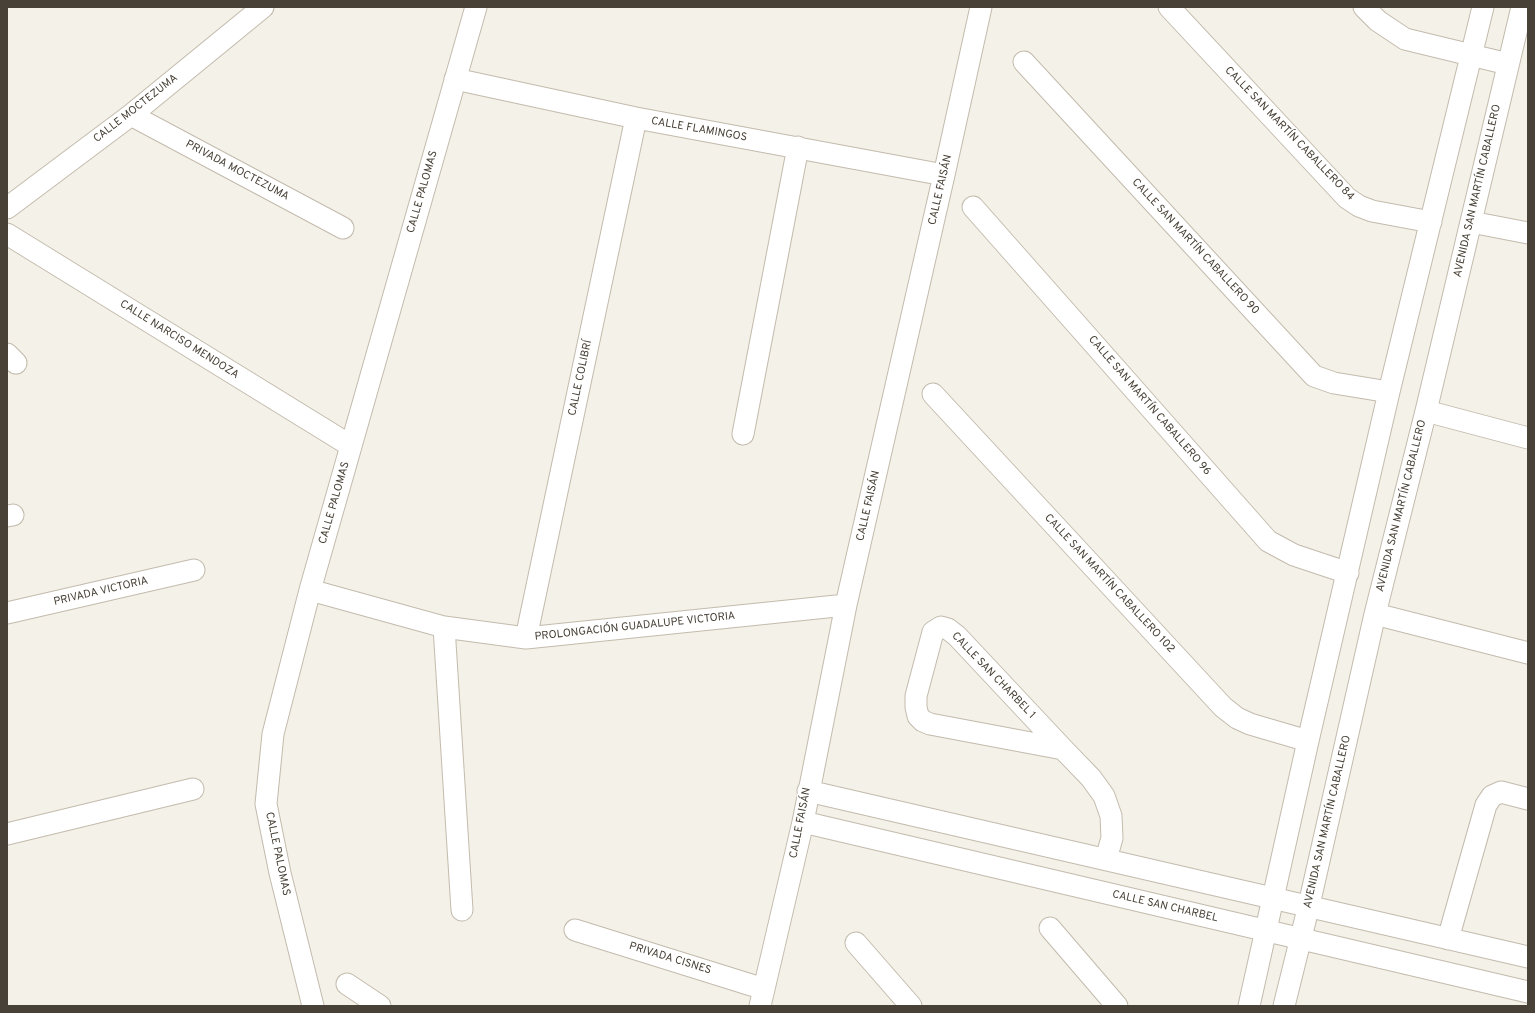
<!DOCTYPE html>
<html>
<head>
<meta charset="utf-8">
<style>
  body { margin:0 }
  #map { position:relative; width:1535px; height:1013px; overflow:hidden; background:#f4f1e8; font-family:Overpass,sans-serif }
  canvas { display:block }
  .frame { position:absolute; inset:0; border:8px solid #484137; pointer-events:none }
</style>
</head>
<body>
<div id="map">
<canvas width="1535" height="1013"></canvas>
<div class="frame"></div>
</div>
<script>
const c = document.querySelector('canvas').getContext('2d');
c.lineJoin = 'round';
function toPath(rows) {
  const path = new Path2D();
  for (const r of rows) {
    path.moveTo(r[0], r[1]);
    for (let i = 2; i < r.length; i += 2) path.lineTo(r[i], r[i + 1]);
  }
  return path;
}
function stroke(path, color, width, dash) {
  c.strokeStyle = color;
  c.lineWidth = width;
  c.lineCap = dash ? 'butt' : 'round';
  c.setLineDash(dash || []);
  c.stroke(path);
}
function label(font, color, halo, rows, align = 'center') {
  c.font = font + ' Overpass,sans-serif';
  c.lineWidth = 3;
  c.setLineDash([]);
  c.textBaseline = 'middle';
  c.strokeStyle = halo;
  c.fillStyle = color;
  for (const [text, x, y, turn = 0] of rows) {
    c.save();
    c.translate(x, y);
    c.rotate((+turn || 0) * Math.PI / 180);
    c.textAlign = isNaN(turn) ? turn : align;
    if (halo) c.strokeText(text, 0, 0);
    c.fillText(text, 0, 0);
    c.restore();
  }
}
const minor = toPath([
  [1169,7,1347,198,1359,206,1372,211,1431,222],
  [1364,7,1378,21,1405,39,1508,64],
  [1024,62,1314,376,1334,383,1389,392],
  [455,79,636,118,944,175],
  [131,115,343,228],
  [973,207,1268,541,1294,555,1348,573],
  [7,208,131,115,263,7],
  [1471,222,1528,233],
  [7,234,351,446],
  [7,354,16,363],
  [933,394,1223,707,1237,718,1250,724,1308,741],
  [1426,411,1528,438],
  [743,434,798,147],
  [7,516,13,515],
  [310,590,444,627,526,638,846,605],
  [7,613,194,570],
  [1375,614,1528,653],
  [444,627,462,910],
  [526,638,636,118],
  [1063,749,930,724,923,721,918,716,916,707,916,696,933,632,941,627,948,629,957,636,1063,749,1091,778,1104,796,1111,816,1112,838,1106,859],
  [808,791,1528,957],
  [803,822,1528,992],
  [7,834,193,789],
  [1050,928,1117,1006],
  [575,930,764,989],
  [1448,939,1486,805,1492,796,1501,792,1528,799],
  [856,943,911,1006],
  [347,984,380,1006],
  [313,1006,280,873,266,804,273,734,310,590,476,7],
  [760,1006,803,822,846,605,944,175,981,7],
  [1249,1006,1308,741,1389,392,1483,7],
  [1284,1006,1309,905,1375,614,1426,411,1522,7]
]);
const streetNames = [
  ["CALLE MOCTEZUMA",136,109,-38],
  ["CALLE FLAMINGOS",699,130,10],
  ["CALLE SAN MARTÍN CABALLERO 84",1289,134,46],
  ["PRIVADA MOCTEZUMA",237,171,28],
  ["CALLE FAISÁN",941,190,-77],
  ["AVENIDA SAN MARTÍN CABALLERO",1478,191,-77],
  ["CALLE PALOMAS",423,192,-74],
  ["CALLE SAN MARTÍN CABALLERO 90",1195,247,47],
  ["CALLE NARCISO MENDOZA",179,340,32],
  ["CALLE COLIBRÍ",581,378,-78],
  ["CALLE SAN MARTÍN CABALLERO 96",1149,406,49],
  ["CALLE PALOMAS",335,503,-74],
  ["CALLE FAISÁN",869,506,-77],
  ["AVENIDA SAN MARTÍN CABALLERO",1402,506,-76],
  ["CALLE SAN MARTÍN CABALLERO 102",1109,584,47],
  ["PRIVADA VICTORIA",101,592,-13],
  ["PROLONGACIÓN GUADALUPE VICTORIA",635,627,-6],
  ["CALLE SAN CHARBEL 1",993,676,46],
  ["AVENIDA SAN MARTÍN CABALLERO",1328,822,-77],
  ["CALLE FAISÁN",801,823,-79],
  ["CALLE PALOMAS",277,854,78],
  ["CALLE SAN CHARBEL",1165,907,13],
  ["PRIVADA CISNES",670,959,17]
];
stroke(minor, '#c3bbad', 23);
stroke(minor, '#fff', 21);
label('11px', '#484137', '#fff', streetNames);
</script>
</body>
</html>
